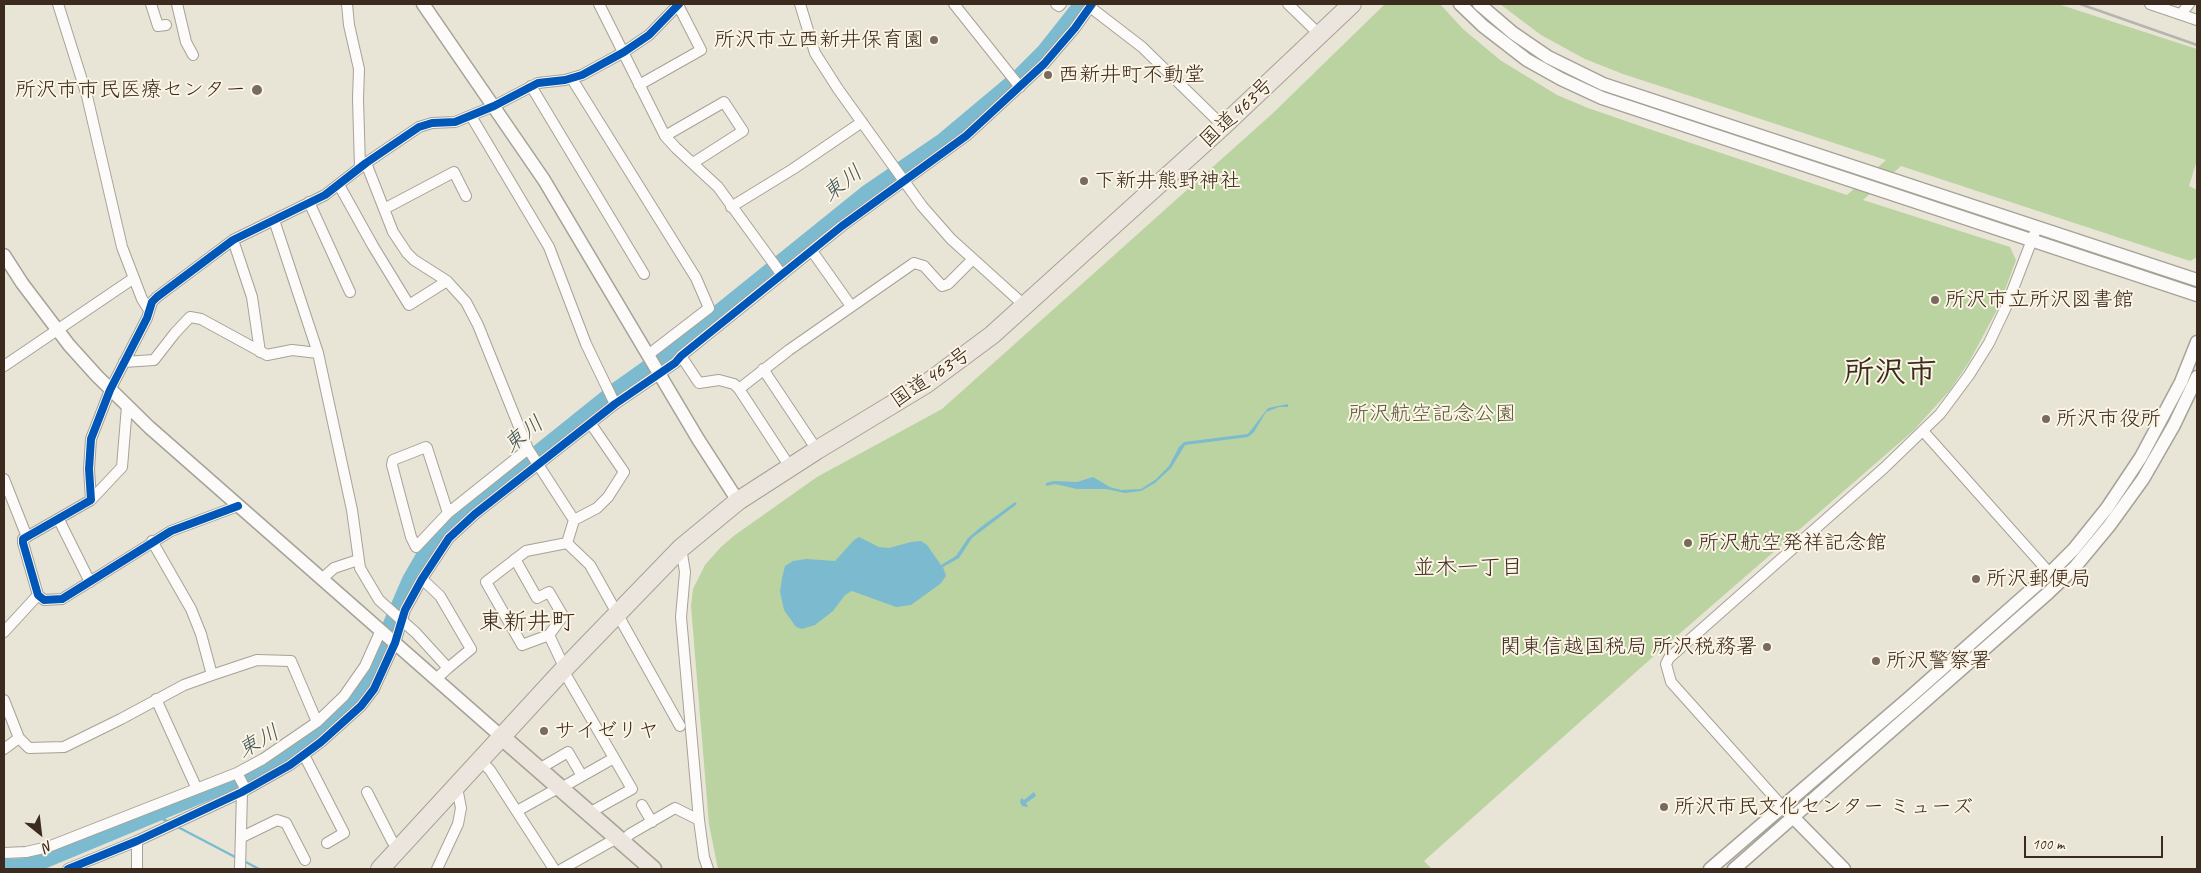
<!DOCTYPE html>
<html>
<head>
<meta charset="utf-8">
<style>
  body { margin:0 }
  #map { position:relative; width:2201px; height:873px; overflow:hidden; background:#e8e4d6; font-family:Caveat,sans-serif }
  canvas { display:block }
  .frame { position:absolute; inset:0; border:5px solid #3b2a1e; pointer-events:none }
  .north { position:absolute; left:15px; top:808px; width:50px; height:50px; -webkit-text-stroke:4px #fcf5e5; paint-order:stroke; rotate:151deg; font-size:14px; font-weight:700; line-height:20px; text-align:center; color:#3b2a1e }
  .north::after { content:''; display:block; margin:auto; width:18px; height:22px; background:#3b2a1e; clip-path:polygon(50% 0,100% 100%,50% 72%,0 100%) }
  .scale { position:absolute; left:2024px; top:836px; width:139px; height:22px; box-sizing:border-box; border:2px solid #3b2a1e; border-top:0; padding-left:6px; font-size:15px; line-height:18px; white-space:nowrap; color:#3b2a1e; -webkit-text-stroke:4px #fcf5e5; paint-order:stroke }
</style>
</head>
<body>
<div id="map">
<canvas width="2201" height="873"></canvas>
<div class="frame"></div>
<div class="north">N</div>
<div class="scale">100 m</div>
</div>
<script>
const c = document.querySelector('canvas').getContext('2d');
c.lineJoin = 'round';
function fill(path, color) {
  c.fillStyle = color;
  c.fill(path, 'evenodd');
}
function toPath(rows) {
  const path = new Path2D();
  for (const r of rows) {
    path.moveTo(r[0], r[1]);
    for (let i = 2; i < r.length; i += 2) path.lineTo(r[i], r[i + 1]);
  }
  return path;
}
function stroke(path, color, width, dash) {
  c.strokeStyle = color;
  c.lineWidth = width;
  c.lineCap = dash ? 'butt' : 'round';
  c.setLineDash(dash || []);
  c.stroke(path);
}
function label(font, color, halo, rows, align = 'center') {
  c.font = font + ' Caveat,"Klee One",sans-serif';
  c.lineWidth = 4;
  c.setLineDash([]);
  c.textBaseline = 'middle';
  c.strokeStyle = halo;
  c.fillStyle = color;
  for (const [text, x, y, turn = 0] of rows) {
    c.save();
    c.translate(x, y);
    c.rotate((+turn || 0) * Math.PI / 180);
    c.textAlign = isNaN(turn) ? turn : align;
    if (halo) c.strokeText(text, 0, 0);
    c.fillText(text, 0, 0);
    c.restore();
  }
}
const green = toPath([
  [1385,4,1440,4,1463,29,1500,60,1557,95,1588,108,1649,129,1847,195,1886,160,1623,74,1585,59,1541,35,1500,4,2058,4,2197,49,2197,160,2189,186,2197,190,2197,257,2190,261,1901,166,1863,200,2010,247,2016,260,1999,306,1969,362,1950,390,1914,430,1655,655,1424,861,1432,869,718,869,709,824,691,606,693,589,705,565,721,547,735,535,817,477,942,409,1272,114]
]);
const water = toPath([
  [1288,404,1288,407,1279,407,1266,412,1254,432,1248,437,1185,445,1171,468,1155,483,1141,491,1125,493,1106,489,1077,489,1055,484,1046,486,1046,483,1054,481,1077,482,1093,477,1110,487,1121,490,1141,489,1155,480,1169,466,1179,447,1184,442,1248,434,1268,408],
  [1015,502,1017,504,972,538,959,558,943,567,946,576,940,584,911,605,896,607,852,591,845,595,833,611,815,625,802,629,796,627,784,610,780,592,782,578,785,566,793,561,806,559,835,561,854,540,859,537,879,547,889,548,911,542,921,541,927,545,941,565,956,556,968,538,981,527],
  [1034,792,1036,796,1026,803,1028,807,1022,806,1020,802,1021,799,1022,798,1024,800]
]);
const stream = toPath([
  [154,815,169,822],
  [176,826,237,858],
  [242,860,259,869]
]);
const river = toPath([
  [4,867,25,866,45,860,230,783,288,753,314,734,341,710,369,675,410,580,429,547,463,513,615,391,667,354,868,192,944,140,1018,78,1044,52,1082,4]
]);
const minor = toPath([
  [58,4,87,96,122,247,142,299,149,310],
  [151,4,158,26,166,25],
  [177,4,186,42,193,55],
  [347,4,349,25,359,69,358,99,360,167],
  [599,4,665,136,676,148,718,187,782,275],
  [800,4,815,53,838,89,922,206,951,239,1024,305],
  [954,4,1020,87],
  [1056,4,1059,6,1061,4],
  [1288,4,1320,35],
  [2150,4,2197,20],
  [1090,7,1142,47,1223,126],
  [2181,14,2189,4],
  [572,79,696,278,709,308,648,355],
  [639,85,701,50,678,5],
  [531,86,644,274],
  [471,116,549,247,586,344,615,404],
  [665,136,724,102,743,131,693,163],
  [366,163,393,232,407,253,414,260,447,281,466,302,478,325,528,449,574,520,567,543,590,565,680,726],
  [339,185,373,246,409,305,447,281],
  [309,202,350,292],
  [731,207,793,169,862,122],
  [384,209,454,172,466,196],
  [274,220,318,353,352,510,360,568,379,600,416,633,448,668,436,679],
  [233,240,252,297,260,352],
  [812,251,851,306],
  [681,356,699,383,719,380,734,384,739,389,790,467],
  [124,362,154,360,175,333,190,317,201,319,267,355,292,350,318,353],
  [4,366,134,278],
  [763,369,817,450],
  [739,389,789,350,911,265,914,263,924,266,942,286,948,284,973,259],
  [1923,431,2054,578],
  [4,479,27,537],
  [91,500,122,467,127,406],
  [238,506,171,531,62,599,44,600,38,595,23,543,23,539,91,500,89,469,91,439,110,390,147,318,152,302,157,297,233,240,325,195,366,163,419,127,432,123,455,122,494,106,538,83,565,80,582,75,624,52,649,35,679,4],
  [448,513,427,448,426,447,393,460,392,465,411,537,416,547,448,513,528,449],
  [59,520,90,582],
  [574,520,597,508,608,497,624,472,591,424],
  [681,548,685,572,681,617,699,820,704,857,708,869],
  [515,559,537,598,549,592,563,616,549,635],
  [322,579,334,568,358,560],
  [422,579,440,596,471,649,448,668],
  [4,632,38,595],
  [565,669,549,635,522,645,486,582,526,551,567,543],
  [563,670,632,789,589,813],
  [212,675,257,660,291,661,317,722],
  [156,699,196,787],
  [4,700,19,738,29,748,64,747,121,719,184,685,212,675,201,634,191,609,152,541],
  [4,749,19,738],
  [304,755,344,833,327,843],
  [481,761,490,770,554,869],
  [539,769,568,752,582,776],
  [237,773,246,790],
  [561,788,614,758],
  [367,792,392,841,399,849],
  [642,805,652,822],
  [1782,806,1671,682,1666,664,1669,658,1884,468,1940,414,1969,375,1989,343,2006,307,2037,227],
  [517,811,560,787],
  [242,837,277,820,286,823,305,860],
  [137,841,137,869],
  [622,842,630,834,675,808,699,820],
  [4,853,26,852,48,847,237,773,263,759,317,722,344,696,365,666,381,630],
  [68,869,137,841,242,792,290,765,321,742,361,706,374,689,395,643,405,610,422,579,449,538,475,514,615,404,675,363,681,356,842,226,966,136,1044,64,1075,28,1092,4],
  [240,869,242,792],
  [437,869,458,824,461,808,457,788],
  [562,869,617,838]
]);
const tertiary = toPath([
  [423,4,544,180,698,439,738,501],
  [1460,4,1483,26,1527,60,1561,79,1602,98,2197,295],
  [1479,4,1513,33,1548,57,1603,84,2197,280],
  [4,255,22,283,69,345,97,376,149,427,503,738],
  [1789,813,1844,869],
  [1710,869,1909,698,2049,574,2074,549,2107,508,2141,457,2181,382,2197,342],
  [1734,869,2048,593,2075,567,2109,526,2143,479,2174,425,2197,377]
]);
const primary = toPath([
  [503,738,653,869]
]);
const trunk = toPath([
  [380,869,563,670,681,548,738,501,817,450,926,384,992,335,1223,126,1352,4]
]);
const rail = toPath([
  [2080,4,2197,45]
]);
const cycleway = toPath([
  [238,506,171,531,62,599,44,600,38,595,23,543,23,539,91,500,89,469,91,439,110,390,147,318,152,302,157,297,233,240,325,195,366,163,419,127,432,123,455,122,494,106,538,83,565,80,582,75,624,52,649,35,679,4],
  [68,869,137,841,242,792,290,765,321,742,361,706,374,689,395,643,405,610,422,579,449,538,475,514,615,404,675,363,681,356,842,226,966,136,1044,64,1075,28,1092,4]
]);
const markers = [
  [934,40,5,"#786b5e"],
  [1048,75,5,"#786b5e"],
  [257,90,6,"#786b5e"],
  [1084,181,5,"#786b5e"],
  [1935,300,5,"#786b5e"],
  [2046,419,5,"#786b5e"],
  [1688,543,5,"#786b5e"],
  [1976,579,5,"#786b5e"],
  [1767,647,5,"#786b5e"],
  [1876,661,5,"#786b5e"],
  [544,731,5,"#786b5e"],
  [1664,807,5,"#786b5e"]
];
const poiNames = [
  ["所沢市立西新井保育園",924,40,"right"],
  ["西新井町不動堂",1058,75],
  ["所沢市市民医療センター",246,90,"right"],
  ["下新井熊野神社",1094,181],
  ["所沢市立所沢図書館",1945,300],
  ["所沢市役所",2056,419],
  ["所沢航空発祥記念館",1698,543],
  ["所沢郵便局",1986,579],
  ["関東信越国税局 所沢税務署",1757,647,"right"],
  ["所沢警察署",1886,661],
  ["サイゼリヤ",554,731],
  ["所沢市民文化センター ミューズ",1674,807]
];
const streetNames = [
  ["国道463号",1237,113,-43],
  ["国道463号",931,378,-34]
];
const parkNames = [
  ["所沢航空記念公園",1432,414]
];
const waterNames = [
  ["東川",843,184,-38],
  ["東川",524,435,-39],
  ["東川",259,742,-29]
];
const neighbourhoodNames = [
  ["並木一丁目",1468,568]
];
const quarterNames = [
  ["東新井町",527,623]
];
const townNames = [
  ["所沢市",1890,374]
];
fill(green, '#bad3a1');
fill(water, '#7cbbcf');
stroke(stream, '#7cbbcf', 2.5);
stroke(river, '#7cbbcf', 16);
stroke(minor, '#a6a298', 12);
stroke(tertiary, '#a6a298', 15);
stroke(primary, '#a6a298', 19);
stroke(trunk, '#a6a298', 20);
stroke(minor, '#fcfbf9', 10);
stroke(tertiary, '#fcfbf9', 12);
stroke(primary, '#ece5dd', 16);
stroke(trunk, '#ece5dd', 18);
stroke(rail, '#b6b4b0', 2.5);
stroke(cycleway, '#0057b8', 8);
for (const [x, y, r, color] of markers) {
  const dot = new Path2D();
  dot.arc(x, y, r, 0, 2 * Math.PI);
  c.fillStyle = color;
  c.fill(dot);
  stroke(dot, '#fcf5e5', 2);
}
label('21px', '#3b2a1e', '#fcf5e5', poiNames, 'left');
label('21px', '#3b2a1e', '#fcf5e5', streetNames);
label('21px', '#565838', '#fcf5e5', parkNames);
label('italic 22px', '#42565b', '#fcf5e5', waterNames);
label('22px', '#3b2a1e', '#fcf5e5', neighbourhoodNames);
label('24px', '#3b2a1e', '#fcf5e5', quarterNames);
label('bold 31px', '#3b2a1e', '#fcf5e5', townNames);
</script>
</body>
</html>
